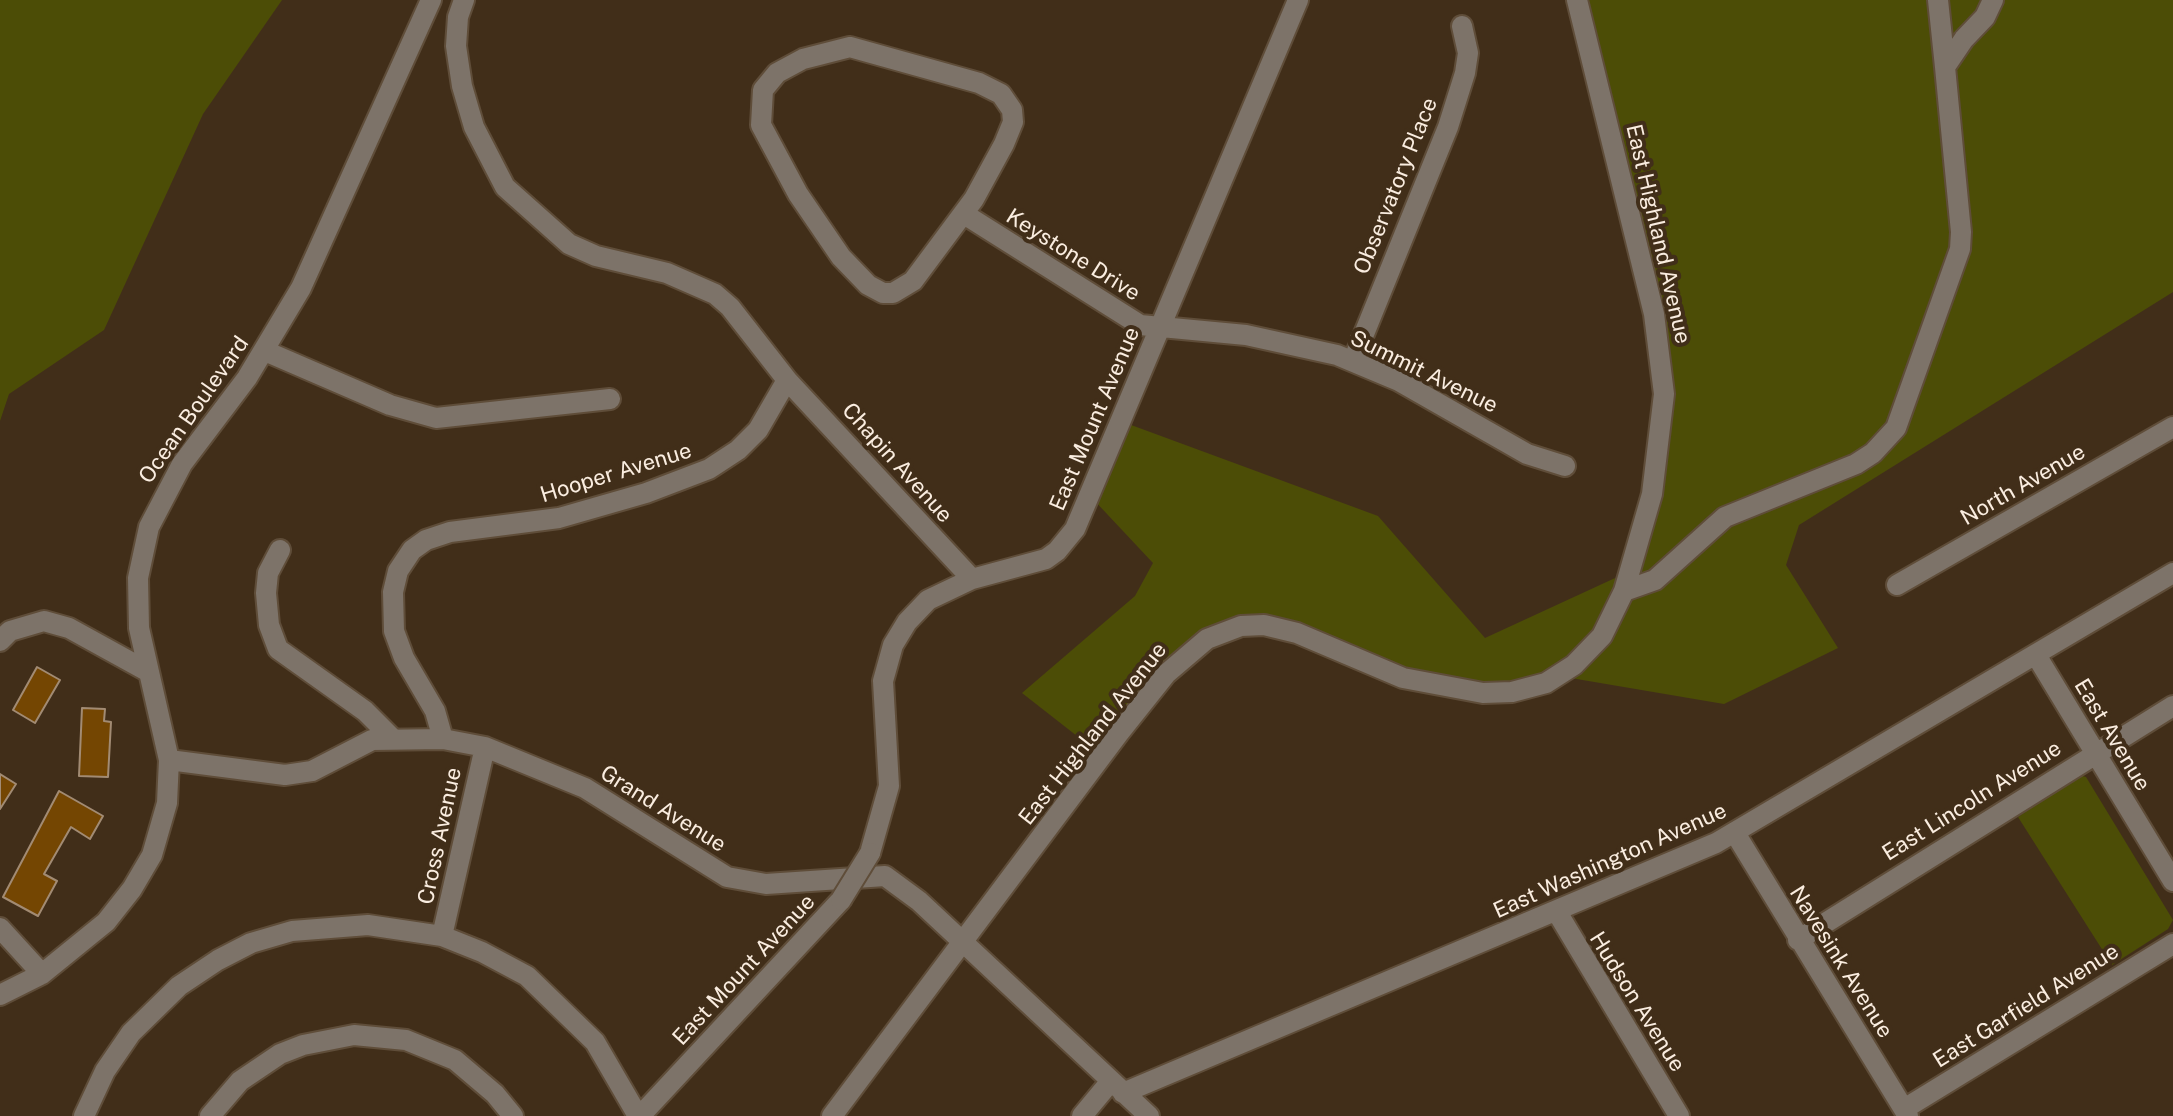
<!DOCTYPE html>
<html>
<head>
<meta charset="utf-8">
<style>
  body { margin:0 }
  canvas { display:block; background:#412e19 }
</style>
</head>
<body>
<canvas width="2173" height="1116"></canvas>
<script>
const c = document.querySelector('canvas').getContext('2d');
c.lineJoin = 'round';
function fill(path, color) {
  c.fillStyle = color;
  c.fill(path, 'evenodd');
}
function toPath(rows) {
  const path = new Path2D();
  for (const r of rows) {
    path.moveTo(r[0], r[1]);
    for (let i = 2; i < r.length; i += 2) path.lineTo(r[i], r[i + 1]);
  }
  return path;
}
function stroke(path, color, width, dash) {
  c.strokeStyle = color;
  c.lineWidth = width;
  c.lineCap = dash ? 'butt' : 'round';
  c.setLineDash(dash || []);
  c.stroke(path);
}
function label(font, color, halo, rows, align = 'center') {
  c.font = font + ' "Public Sans",sans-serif';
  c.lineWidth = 8;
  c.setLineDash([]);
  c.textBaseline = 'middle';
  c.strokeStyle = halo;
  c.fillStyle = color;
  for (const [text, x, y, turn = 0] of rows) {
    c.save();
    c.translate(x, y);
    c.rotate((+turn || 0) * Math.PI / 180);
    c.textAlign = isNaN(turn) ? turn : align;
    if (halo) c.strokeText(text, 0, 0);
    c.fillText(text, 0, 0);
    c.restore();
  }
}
const green = toPath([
  [0,0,282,0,203,114,104,330,9,394,0,421],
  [1572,0,2173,0,2173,292,1799,525,1786,565,1838,648,1724,704,1559,676,1456,690,1247,627,1178,656,1100,754,1022,693,1135,596,1153,563,1092,498,1123,422,1378,516,1485,638,1639,567,1662,368],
  [2079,775,2086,777,2173,920,2168,929,2112,965,2018,817]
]);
const building = toPath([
  [37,667,60,680,35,723,13,710,37,667],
  [82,708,105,709,104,721,111,722,108,777,79,776,82,708],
  [0,774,16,784,0,809,0,774],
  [59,791,103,816,90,839,71,827,44,874,57,881,38,916,3,897,59,791]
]);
const minor = toPath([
  [1938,0,1945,67,1964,39,1985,17,1993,0],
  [850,47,979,83,1001,94,1012,110,1013,122,1004,144,974,199,913,281,893,293,883,293,868,285,841,257,798,194,761,125,763,90,777,73,803,59,850,47],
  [964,214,1140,325,1246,335,1337,355,1399,381,1527,454,1565,466],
  [265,351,390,405,436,418,610,399],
  [1353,361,1448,127,1465,73,1468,53,1462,26],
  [787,380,972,579],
  [280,550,268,573,266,593,269,625,278,649,365,711,392,738],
  [1897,585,2173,427],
  [1624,591,1655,580,1725,517,1856,464,1873,453,1896,428,1960,249,1961,232,1945,67],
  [0,641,10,631,44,621,69,628,147,671],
  [2036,655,2173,881],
  [443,739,435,711,404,658,394,631,393,592,398,571,412,550,426,540,450,532,559,518,646,493,709,469,738,450,758,430,787,380,730,307,715,294,667,273,596,256,569,244,505,187,474,127,462,86,456,46,458,17,464,0],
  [169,760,285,775,312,771,372,740,443,739,485,747,585,788,727,877,766,884,885,876,919,901,1149,1116],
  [1735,833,1908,1116],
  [870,853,889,786,883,681,893,645,907,622,928,600,972,579,1046,559,1057,551,1075,529,1298,0],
  [1557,912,1679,1116],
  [0,928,42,974],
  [442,936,485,747],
  [1798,940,2173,706],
  [0,995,42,974,106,922,132,889,152,855,167,803,169,760,139,628,138,578,149,527,182,464,247,378,301,288,431,0],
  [1123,1093,1716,843,2173,573],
  [1904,1109,2173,944],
  [84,1116,105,1071,131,1033,179,986,218,960,251,943,292,931,368,925,442,936,482,952,527,976,595,1042,638,1116],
  [210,1116,240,1081,280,1054,303,1045,354,1035,406,1040,455,1060,495,1094,513,1116],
  [640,1116,841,900],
  [832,1116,1119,733,1166,674,1207,639,1241,626,1264,625,1297,633,1403,678,1483,693,1512,692,1546,683,1574,665,1602,636,1624,591,1652,494,1664,394,1654,314,1577,0],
  [1082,1116,1111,1081]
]);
const minorBridge = toPath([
  [841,900,870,853]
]);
const streetNames = [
  ["Observatory Place",1396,186,-68],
  ["East Highland Avenue",1658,234,77],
  ["Keystone Drive",1073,255,32],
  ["Summit Avenue",1424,372,26],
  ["Ocean Boulevard",194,410,-55],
  ["East Mount Avenue",1095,419,-67],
  ["Chapin Avenue",897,463,48],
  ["Hooper Avenue",616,473,-17],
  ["North Avenue",2023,485,-30],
  ["East Highland Avenue",1093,734,-52],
  ["East Avenue",2112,735,59],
  ["East Lincoln Avenue",1972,801,-32],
  ["Grand Avenue",663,809,32],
  ["Cross Avenue",440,836,-78],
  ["East Washington Avenue",1610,861,-24],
  ["Navesink Avenue",1841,962,58],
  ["East Mount Avenue",744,970,-47],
  ["Hudson Avenue",1637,1002,58],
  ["East Garfield Avenue",2026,1006,-32]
];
fill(green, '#4c4d06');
fill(building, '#744602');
stroke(building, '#a28b73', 2);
stroke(minor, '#5f4d39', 24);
stroke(minor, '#7d7369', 20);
stroke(minorBridge, '#5f4d39', 24, []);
stroke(minorBridge, '#7d7369', 20);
label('22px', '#faede0', '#412e19', streetNames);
</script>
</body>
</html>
